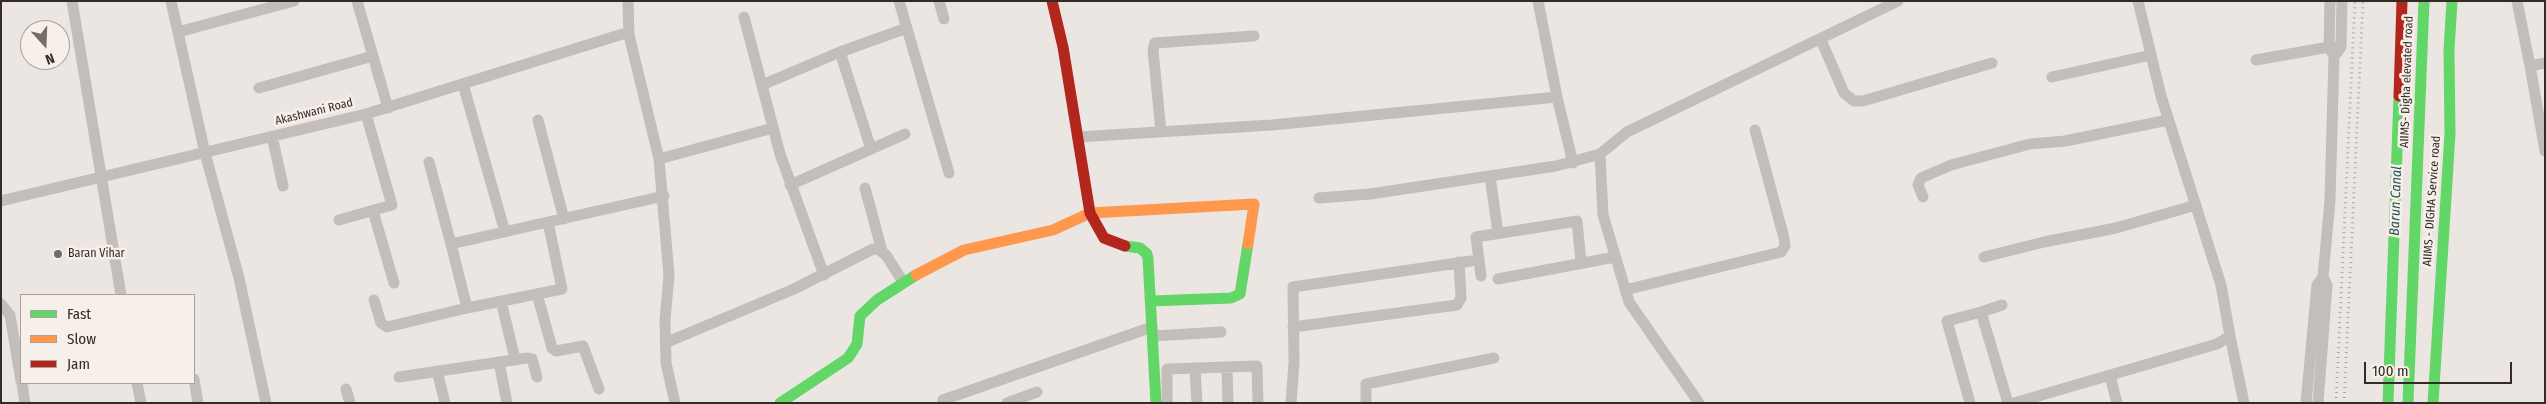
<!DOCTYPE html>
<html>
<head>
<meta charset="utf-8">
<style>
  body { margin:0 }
  #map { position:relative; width:2546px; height:404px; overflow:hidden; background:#ebe6e1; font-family:"Fira Sans Condensed",sans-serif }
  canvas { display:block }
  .frame { position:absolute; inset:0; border:2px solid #342b29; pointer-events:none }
  .legend { position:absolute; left:20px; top:294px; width:175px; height:90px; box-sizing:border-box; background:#f7efe9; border:1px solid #a9a19c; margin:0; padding:6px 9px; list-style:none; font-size:15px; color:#342b29 }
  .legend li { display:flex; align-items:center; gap:10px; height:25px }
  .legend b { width:25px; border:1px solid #a9a19c }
  .north { position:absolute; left:20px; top:20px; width:50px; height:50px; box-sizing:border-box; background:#f7efe9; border:1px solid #a9a19c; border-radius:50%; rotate:160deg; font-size:14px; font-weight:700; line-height:20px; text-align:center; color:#342b29 }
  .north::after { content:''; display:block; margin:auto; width:18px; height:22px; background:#746c69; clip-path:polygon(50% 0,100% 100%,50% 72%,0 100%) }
  .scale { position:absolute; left:2364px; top:362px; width:148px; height:22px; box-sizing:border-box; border:2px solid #342b29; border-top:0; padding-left:6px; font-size:15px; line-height:18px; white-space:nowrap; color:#342b29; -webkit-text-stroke:4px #f7efe9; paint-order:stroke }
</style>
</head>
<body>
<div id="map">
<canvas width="2546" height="404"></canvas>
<div class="frame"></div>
<ul class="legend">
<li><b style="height:6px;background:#63d668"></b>Fast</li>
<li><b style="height:6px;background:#ff974d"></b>Slow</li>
<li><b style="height:6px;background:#b3261e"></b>Jam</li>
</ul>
<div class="north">N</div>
<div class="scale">100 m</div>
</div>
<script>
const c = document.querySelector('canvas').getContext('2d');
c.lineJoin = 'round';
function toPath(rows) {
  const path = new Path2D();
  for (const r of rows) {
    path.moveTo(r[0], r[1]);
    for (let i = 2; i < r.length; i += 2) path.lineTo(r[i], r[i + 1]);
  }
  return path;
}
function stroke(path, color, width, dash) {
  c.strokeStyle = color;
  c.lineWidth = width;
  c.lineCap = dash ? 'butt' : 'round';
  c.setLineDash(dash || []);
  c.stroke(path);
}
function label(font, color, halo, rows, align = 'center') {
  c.font = font + ' "Fira Sans Condensed",sans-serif';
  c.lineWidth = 5;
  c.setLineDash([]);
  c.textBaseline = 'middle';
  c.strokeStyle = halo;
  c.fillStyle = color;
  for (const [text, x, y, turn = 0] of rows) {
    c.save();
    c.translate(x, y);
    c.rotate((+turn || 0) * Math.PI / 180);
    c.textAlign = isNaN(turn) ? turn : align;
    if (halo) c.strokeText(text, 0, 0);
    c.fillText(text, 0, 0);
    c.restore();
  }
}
const street = toPath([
  [72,1,121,295],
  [171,1,205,153,239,278,266,403],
  [357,1,388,108],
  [628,1,629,35,659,159,669,275,665,320,666,363,675,403],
  [899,1,949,173],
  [939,1,944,19],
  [2517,1,2530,66],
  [744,17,780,154,824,275],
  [178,32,294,1],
  [1821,40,1844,93,1854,101,1863,101,1992,63],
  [840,52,907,28],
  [2337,53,2341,47,2342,1],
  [2256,60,2329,47,2341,47],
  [2545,63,2530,66,2545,151],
  [2052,77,2151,55],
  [463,84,505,232],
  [762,85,840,52,871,149],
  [259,88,373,56],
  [1557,97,1573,163],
  [538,120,564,219],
  [1161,132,1153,50,1155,43,1254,36],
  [272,136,283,186],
  [1078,137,1272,125,1557,97,1538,1],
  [1600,154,1603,215,1629,302,1699,403],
  [659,159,773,128],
  [429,162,451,244],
  [1490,176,1498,233],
  [790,185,905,134],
  [865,188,882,251],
  [1923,197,1918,185,1921,178,1951,165,2030,144,2065,141,2168,120],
  [1319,198,1370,194,1556,166,1600,154,1627,132,1898,1],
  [1,201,366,114,629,32],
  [373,211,394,283],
  [339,220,392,205,366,114],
  [548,222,451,244,467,308,562,289,548,222,664,196],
  [1984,257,2044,242,2116,228,2196,205],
  [1481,276,1476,237,1577,221,1581,263],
  [1498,279,1615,257],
  [1625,290,1781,252,1785,246,1784,238,1755,130],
  [537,294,552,348,556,351,583,346,599,389],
  [374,300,381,323,387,327,467,308],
  [501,301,515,359],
  [1,304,10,315,21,381],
  [1981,312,2002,305],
  [1293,327,1457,305,1461,298,1459,262],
  [1153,336,1221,332],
  [2230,336,2244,403],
  [665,343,794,289,873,249,878,249,886,255,903,282],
  [499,362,507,403],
  [1227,367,1228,403],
  [1195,368,1197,403],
  [437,371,445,403],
  [2110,376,2117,403],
  [399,377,527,358,532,359,537,377],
  [194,379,198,403],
  [22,383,25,403],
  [137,383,141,403],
  [346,389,350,403],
  [943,400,1152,327],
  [1007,403,1037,392],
  [1167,403,1167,369,1257,366,1258,403],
  [1291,403,1294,362,1293,287,1471,261],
  [1366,403,1366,384,1494,358],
  [1970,403,1947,321,1981,312,2008,403],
  [2014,403,2217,344,2230,336,2221,285,2161,96,2138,1],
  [2306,403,2317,285,2323,277,2330,200,2334,56,2329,47,2330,1],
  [2318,403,2327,285,2323,277]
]);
const fast = toPath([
  [1125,246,1140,248,1147,254,1148,259,1156,403],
  [1151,301,1231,298,1240,294,1248,244],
  [780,403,848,358,857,344,860,316,877,300,916,275],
  [2388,403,2399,96],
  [2408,403,2424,1],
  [2433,403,2450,134,2449,50,2452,1]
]);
const slow = toPath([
  [916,275,964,250,1053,230,1090,213,1254,204,1248,244]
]);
const jam = toPath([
  [1052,1,1063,47,1090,213,1104,238,1125,246],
  [2399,96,2402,1]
]);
const rail = toPath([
  [2336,403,2355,1],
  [2344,403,2363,1]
]);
const markers = [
  [58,254,5,"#746c69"]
];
const streetNames = [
  ["AIIMS- Digha elevated road",2407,82,-88],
  ["Akashwani Road",314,112,-14],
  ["AIIMS - DIGHA Service road",2432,201,-86]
];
const poiNames = [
  ["Baran Vihar",68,254]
];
const waterNames = [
  ["Barun Canal",2396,201,-88]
];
stroke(street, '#c3beba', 11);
stroke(fast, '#63d668', 11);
stroke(slow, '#ff974d', 11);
stroke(jam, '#b3261e', 11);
stroke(rail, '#aba7a4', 3, [1, 4]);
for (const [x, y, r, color] of markers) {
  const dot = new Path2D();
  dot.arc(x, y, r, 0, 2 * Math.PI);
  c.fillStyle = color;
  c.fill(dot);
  stroke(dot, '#f7efe9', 2);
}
label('12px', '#342b29', '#f7efe9', streetNames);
label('12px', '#342b29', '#f7efe9', poiNames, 'left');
label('italic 14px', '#245050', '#f7efe9', waterNames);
</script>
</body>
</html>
